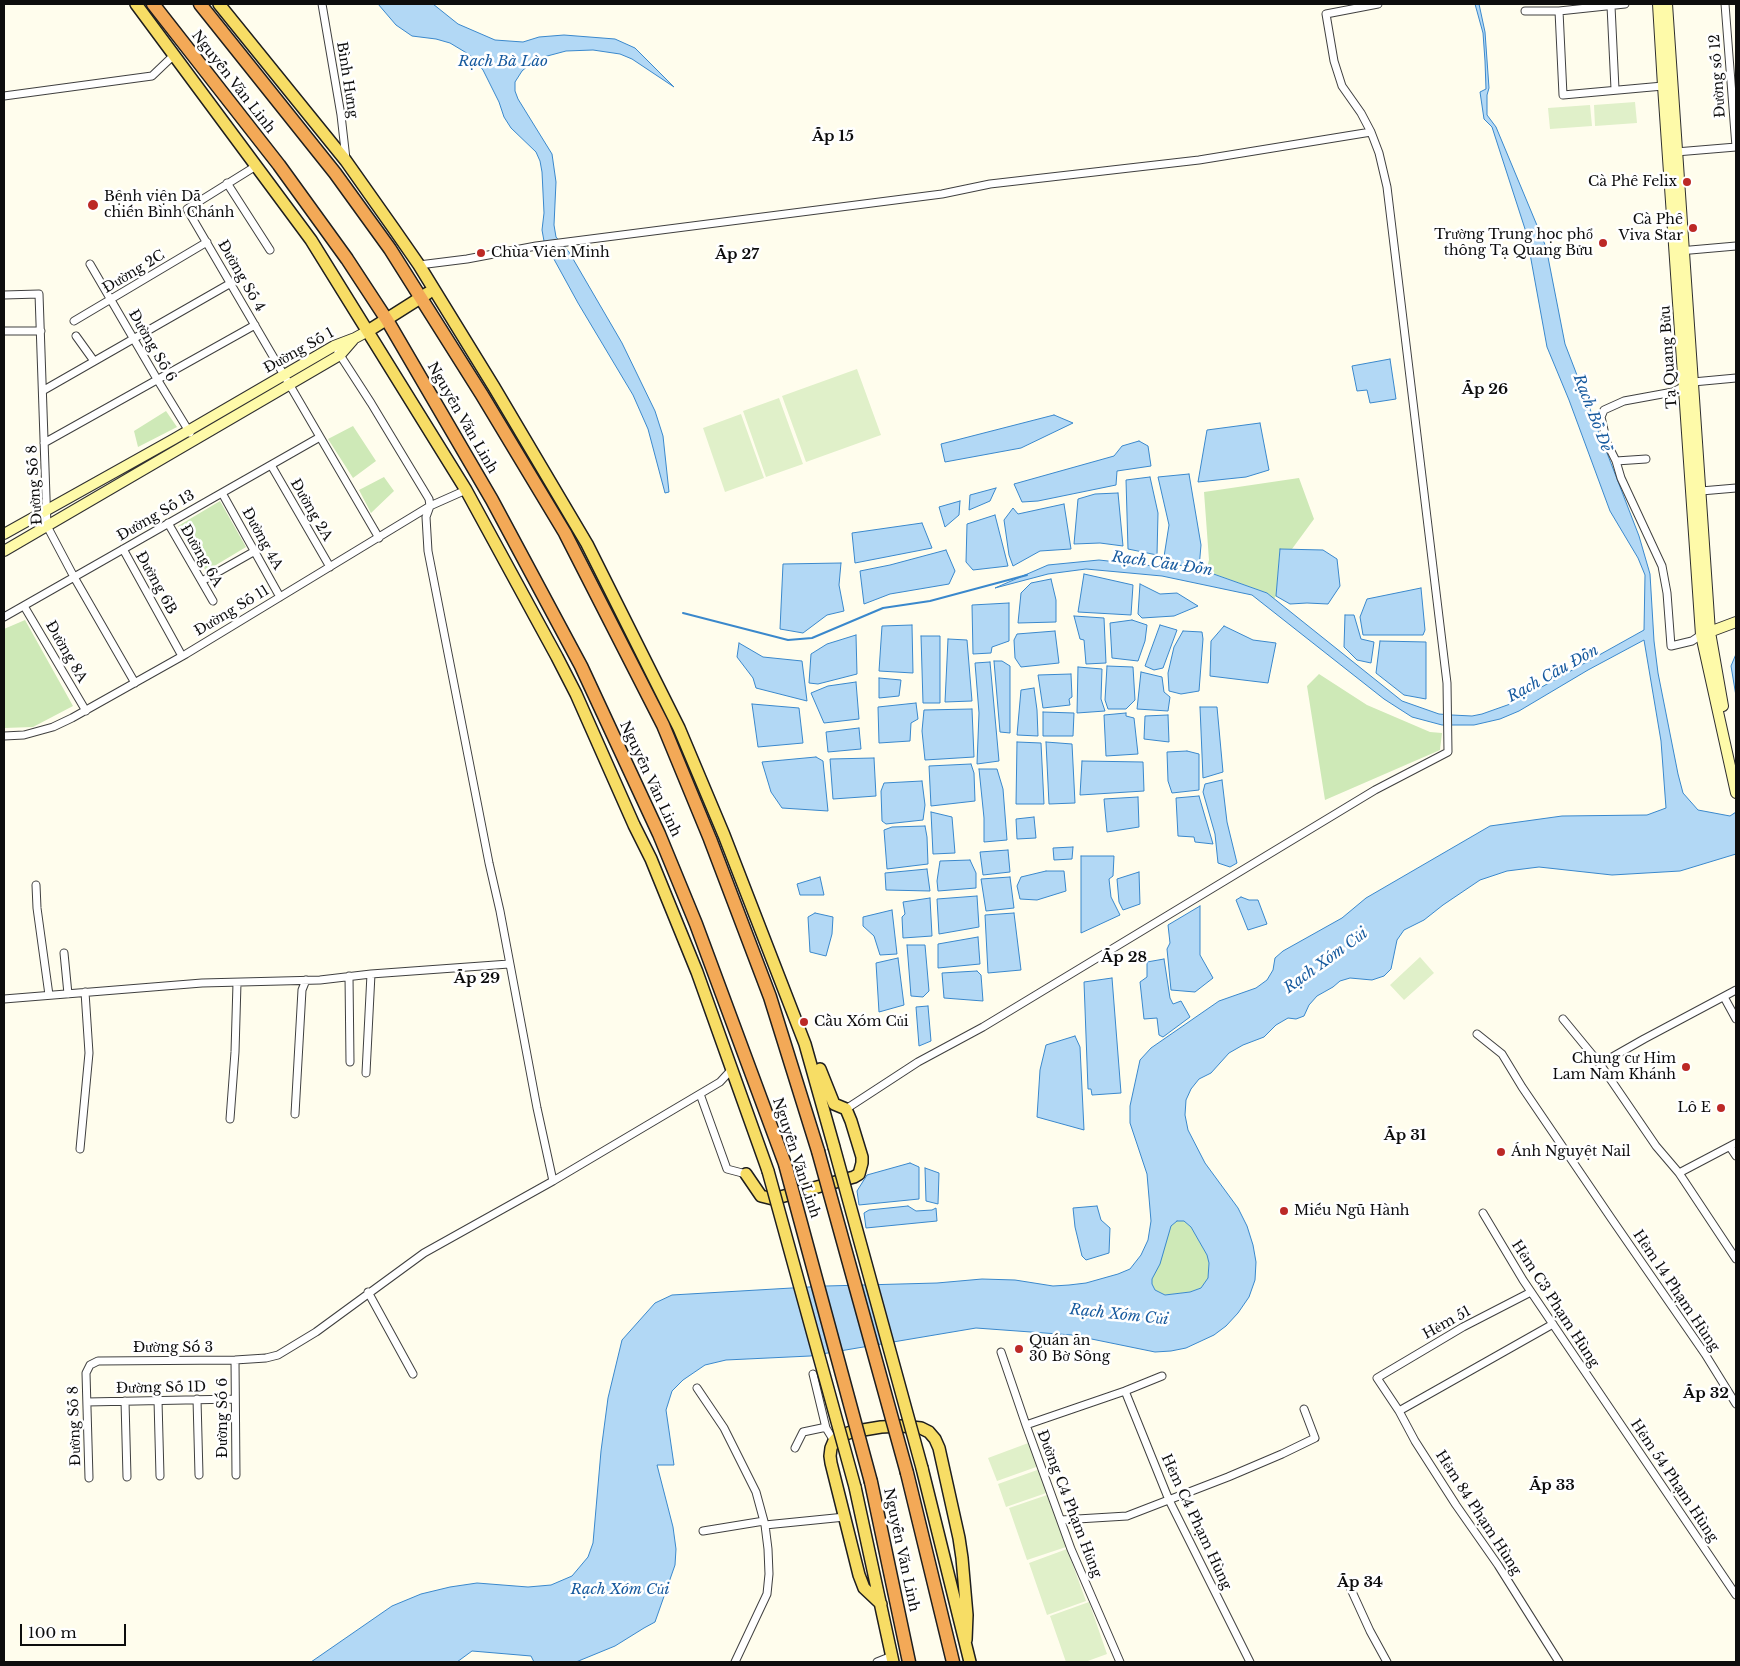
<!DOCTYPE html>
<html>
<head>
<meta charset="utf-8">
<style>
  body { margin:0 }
  #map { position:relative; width:1740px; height:1666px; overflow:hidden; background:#fffded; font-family:"Libre Baskerville",serif }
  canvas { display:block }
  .frame { position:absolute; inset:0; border:5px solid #0d0d0d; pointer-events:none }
  .scale { position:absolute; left:20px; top:1624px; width:106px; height:22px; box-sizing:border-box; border:2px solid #0d0d0d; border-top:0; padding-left:6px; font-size:15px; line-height:18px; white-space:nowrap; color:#0d0d0d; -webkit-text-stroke:4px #fff; paint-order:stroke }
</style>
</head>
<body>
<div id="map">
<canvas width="1740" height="1666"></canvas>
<div class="frame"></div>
<div class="scale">100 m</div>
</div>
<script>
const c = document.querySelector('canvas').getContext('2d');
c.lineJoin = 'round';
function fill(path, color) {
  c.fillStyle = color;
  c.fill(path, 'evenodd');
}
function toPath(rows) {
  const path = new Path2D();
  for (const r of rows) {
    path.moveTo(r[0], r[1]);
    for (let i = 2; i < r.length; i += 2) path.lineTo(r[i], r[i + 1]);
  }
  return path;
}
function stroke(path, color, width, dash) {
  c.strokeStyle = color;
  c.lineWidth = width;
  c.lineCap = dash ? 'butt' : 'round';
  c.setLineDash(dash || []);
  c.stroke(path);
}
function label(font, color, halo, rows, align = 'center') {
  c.font = font + ' "Libre Baskerville",serif';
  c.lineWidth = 5;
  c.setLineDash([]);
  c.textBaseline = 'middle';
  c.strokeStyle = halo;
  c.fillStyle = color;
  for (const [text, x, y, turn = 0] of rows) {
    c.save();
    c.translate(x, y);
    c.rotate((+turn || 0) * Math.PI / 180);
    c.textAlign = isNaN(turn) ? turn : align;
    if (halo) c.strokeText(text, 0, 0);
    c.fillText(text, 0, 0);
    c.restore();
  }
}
const green = toPath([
  [166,411,177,427,138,447,134,431],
  [353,426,376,461,353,478,328,439],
  [384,477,394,491,371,513,359,490],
  [1299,478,1314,519,1292,549,1280,549,1276,596,1274,599,1267,593,1206,571,1209,560,1204,492],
  [220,501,246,547,206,571,178,526],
  [25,620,73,706,33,727,4,728,4,629],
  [1319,674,1367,705,1430,732,1442,733,1440,750,1325,800,1307,686],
  [1177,1221,1184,1221,1191,1227,1207,1255,1209,1263,1208,1279,1201,1288,1190,1292,1165,1295,1155,1290,1152,1284,1152,1279,1171,1226]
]);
const pitch = toPath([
  [1635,102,1637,123,1595,126,1594,105],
  [1590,105,1592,126,1550,129,1548,108],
  [857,369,881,435,806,462,782,396],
  [779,398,803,464,766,477,743,411],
  [741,414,764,478,725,492,703,428],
  [1420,957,1434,973,1404,1000,1390,985],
  [1031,1442,1039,1466,997,1481,988,1458],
  [1040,1469,1049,1492,1006,1507,998,1484],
  [1047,1495,1066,1547,1027,1560,1009,1508],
  [1067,1549,1086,1601,1047,1615,1029,1563],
  [1089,1602,1107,1654,1085,1662,1066,1662,1050,1616]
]);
const water = toPath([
  [378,4,433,4,458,24,495,40,523,42,539,37,564,35,615,39,635,48,674,87,632,59,620,54,593,50,566,51,536,59,522,71,515,82,515,91,518,99,552,154,556,182,554,225,556,237,569,252,622,343,655,411,663,436,669,492,665,493,648,429,633,395,578,303,544,241,542,230,544,213,542,172,540,161,536,152,511,128,504,117,499,102,483,70,470,55,450,43,436,39,412,36,396,25,378,4],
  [1475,4,1479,4,1485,32,1489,88,1487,95,1487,115,1496,127,1546,247,1565,344,1639,536,1650,574,1654,641,1658,673,1678,774,1683,793,1698,810,1730,816,1736,812,1736,854,1680,871,1612,875,1539,867,1507,871,1480,880,1443,905,1424,920,1404,930,1397,940,1391,969,1384,976,1372,980,1350,978,1340,981,1333,987,1317,996,1309,1005,1304,1016,1296,1019,1288,1018,1276,1025,1264,1037,1243,1045,1229,1053,1211,1073,1199,1079,1191,1089,1186,1100,1185,1115,1188,1130,1205,1163,1238,1208,1247,1226,1253,1245,1256,1262,1255,1280,1249,1297,1238,1313,1226,1326,1214,1335,1186,1348,1171,1351,1155,1352,1072,1335,976,1328,810,1356,726,1360,705,1365,683,1380,672,1391,666,1410,674,1465,657,1465,673,1527,676,1549,675,1565,655,1622,644,1628,615,1646,576,1662,534,1662,531,1656,472,1651,457,1662,311,1662,392,1606,421,1594,450,1587,477,1583,528,1587,551,1585,572,1576,588,1557,593,1543,601,1451,608,1398,622,1340,655,1303,672,1295,826,1286,937,1283,982,1279,1015,1280,1053,1286,1069,1285,1086,1283,1118,1274,1130,1269,1141,1255,1148,1240,1151,1221,1147,1174,1130,1123,1130,1106,1140,1060,1151,1048,1219,1001,1256,988,1267,980,1273,970,1275,958,1283,951,1342,918,1366,898,1490,826,1562,816,1647,815,1666,808,1661,741,1644,640,1588,670,1519,711,1500,719,1474,725,1442,725,1412,717,1384,699,1252,595,1162,576,1086,569,1048,574,995,588,1048,565,1099,560,1208,572,1267,593,1402,701,1439,714,1452,715,1472,716,1482,714,1513,703,1644,630,1645,575,1638,558,1610,511,1569,400,1547,347,1526,232,1492,127,1484,119,1480,92,1486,89,1485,61,1483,33,1475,4],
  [1177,1221,1184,1221,1191,1227,1207,1255,1209,1263,1208,1278,1201,1288,1190,1292,1165,1295,1155,1290,1152,1284,1152,1279,1160,1264,1171,1226,1177,1221],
  [1390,359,1396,399,1370,403,1367,390,1357,391,1352,366,1390,359],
  [1054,415,1073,423,1021,448,945,462,941,444,1054,415],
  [1260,423,1269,470,1246,477,1198,482,1207,430,1260,423],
  [1139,441,1148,446,1151,466,1117,471,1116,485,1038,501,1022,502,1014,484,1114,456,1122,446,1139,441],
  [1189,474,1201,545,1199,568,1163,563,1169,525,1158,477,1189,474],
  [1150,477,1158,513,1157,555,1128,549,1126,480,1150,477],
  [996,488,990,501,969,510,970,495,996,488],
  [1118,493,1123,546,1100,543,1074,544,1078,499,1095,494,1118,493],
  [960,501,959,515,945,527,939,507,960,501],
  [1064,504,1071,549,1040,551,1013,566,1009,555,1004,520,1013,508,1018,514,1064,504],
  [995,515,1008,566,973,570,966,562,967,524,995,515],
  [922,523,932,548,855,563,852,533,922,523],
  [1280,549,1323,550,1337,559,1340,586,1328,604,1307,603,1290,604,1276,596,1280,549],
  [946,550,955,571,949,584,890,594,864,604,860,571,890,565,946,550],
  [841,563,839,585,844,611,827,615,803,633,780,629,783,564,841,563],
  [1084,574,1133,585,1131,615,1078,612,1084,574],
  [1051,579,1056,600,1056,622,1018,623,1021,593,1031,583,1051,579],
  [1140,584,1160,594,1177,593,1198,606,1174,616,1142,618,1138,614,1140,584],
  [1421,588,1425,630,1423,635,1363,635,1360,617,1367,599,1421,588],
  [1009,603,1009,641,992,647,991,653,973,654,972,605,1009,603],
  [1345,615,1354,615,1361,639,1374,642,1371,663,1357,660,1344,647,1345,615],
  [1074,616,1104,618,1106,663,1086,664,1084,640,1080,639,1074,616],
  [1132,620,1147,625,1145,641,1138,661,1112,658,1110,623,1132,620],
  [912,625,913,673,879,671,882,626,912,625],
  [1160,625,1177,630,1163,668,1154,670,1145,666,1160,625],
  [1224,626,1253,640,1276,643,1268,683,1210,676,1211,641,1224,626],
  [1055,631,1059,663,1021,667,1015,658,1014,640,1017,634,1055,631],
  [1183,631,1202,632,1203,639,1199,691,1181,694,1169,691,1168,673,1174,647,1183,631],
  [856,635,857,674,818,684,809,683,811,654,827,644,856,635],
  [921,636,940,636,940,703,923,703,921,636],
  [948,639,967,640,972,701,945,702,948,639],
  [1380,641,1426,642,1426,699,1404,695,1376,673,1380,641],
  [739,643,763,657,802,661,807,701,756,688,753,678,737,657,739,643],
  [1736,654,1736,696,1731,666,1736,654],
  [994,661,1002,661,1010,666,1010,733,1000,732,994,661],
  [990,662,999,761,977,764,979,713,975,663,990,662],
  [1107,666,1133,667,1135,700,1126,709,1108,709,1105,700,1107,666],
  [1078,667,1102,669,1101,699,1105,711,1077,713,1078,667],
  [1141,672,1162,677,1164,692,1170,697,1168,711,1137,709,1141,672],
  [1071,674,1072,697,1069,699,1070,705,1043,708,1038,675,1071,674],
  [879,678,901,680,899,696,879,698,879,678],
  [856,682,859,719,824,723,811,693,828,686,856,682],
  [1034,688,1037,710,1038,736,1017,735,1021,690,1034,688],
  [916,703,918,719,911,723,910,741,879,743,878,707,916,703],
  [752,704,799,708,803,743,758,747,752,704],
  [1200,707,1217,707,1223,772,1203,778,1200,707],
  [972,709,974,757,925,760,922,731,924,710,972,709],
  [1043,712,1074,713,1073,736,1043,736,1043,712],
  [1126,713,1126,716,1134,718,1138,754,1106,756,1104,715,1126,713],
  [1168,715,1169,742,1144,739,1145,716,1168,715],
  [859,728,861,749,828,752,826,732,859,728],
  [1017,742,1041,743,1044,804,1016,804,1017,742],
  [1046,742,1072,744,1075,803,1049,804,1046,742],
  [1187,751,1199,754,1199,790,1172,793,1168,781,1167,752,1187,751],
  [816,757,823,761,828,811,782,808,771,792,762,762,816,757],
  [874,758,876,796,833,799,830,759,874,758],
  [1082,761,1143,762,1144,791,1080,795,1082,761],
  [971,764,974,773,975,801,931,806,929,766,971,764],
  [979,769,997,769,1003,789,1007,840,984,842,984,818,979,769],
  [1222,780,1227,822,1237,863,1230,867,1218,863,1215,834,1203,792,1205,784,1222,780],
  [922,781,925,805,923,820,886,824,882,821,881,791,884,783,922,781],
  [1199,796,1213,844,1195,842,1194,837,1178,836,1176,798,1199,796],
  [1138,797,1139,827,1107,832,1104,799,1138,797],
  [931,812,952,817,955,853,933,854,931,812],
  [1034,817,1036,838,1017,839,1016,819,1034,817],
  [925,826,927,837,928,864,887,869,884,830,892,827,925,826],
  [1073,847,1072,859,1054,860,1053,848,1073,847],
  [1008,850,1010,872,983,875,980,852,1008,850],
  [1081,856,1114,856,1113,876,1109,879,1111,897,1120,915,1081,933,1081,856],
  [970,860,976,873,976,888,938,891,937,881,940,861,970,860],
  [927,869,930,891,886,890,885,873,927,869],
  [1046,871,1064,871,1066,891,1037,900,1020,899,1017,886,1021,877,1046,871],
  [1139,872,1140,904,1123,910,1119,902,1117,879,1139,872],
  [820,877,824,895,800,895,797,884,820,877],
  [1010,877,1014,908,986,911,981,879,1010,877],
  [977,896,979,927,939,934,937,899,977,896],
  [1241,897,1249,900,1258,900,1267,924,1248,930,1236,900,1241,897],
  [930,898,932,936,903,938,902,917,905,914,903,902,930,898],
  [1200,906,1200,955,1213,978,1195,992,1171,990,1167,949,1170,943,1168,925,1200,906],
  [892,910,897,954,880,955,874,936,863,926,863,917,892,910],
  [815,913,833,917,832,934,826,956,810,952,808,917,815,913],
  [1014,913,1021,970,988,973,985,915,1014,913],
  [978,937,980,964,938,968,938,944,978,937],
  [907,945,925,945,929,991,923,997,911,996,907,945],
  [898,958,904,1005,879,1012,876,963,898,958],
  [1164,959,1170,998,1173,1004,1181,1001,1190,1017,1163,1037,1159,1035,1157,1018,1144,1019,1140,982,1147,977,1147,962,1164,959],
  [977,971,981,975,983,1001,944,998,942,973,977,971],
  [1112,978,1121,1093,1092,1095,1091,1089,1088,1089,1084,982,1112,978],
  [928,1006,931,1041,919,1046,916,1007,928,1006],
  [1075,1036,1080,1047,1084,1130,1037,1117,1040,1070,1046,1045,1075,1036],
  [910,1163,919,1167,919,1199,859,1205,857,1191,867,1175,910,1163],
  [925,1168,939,1173,938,1204,926,1201,925,1168],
  [908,1206,916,1211,932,1210,936,1208,937,1221,866,1228,864,1213,869,1210,908,1206],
  [1097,1206,1101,1220,1110,1228,1109,1253,1086,1260,1082,1256,1075,1227,1073,1208,1097,1206]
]);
const stream = toPath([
  [683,613,788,640,812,638,883,608,930,601,1027,575]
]);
const street = toPath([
  [322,4,341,115,346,159],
  [1611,6,1615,89],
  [1525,11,1559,11,1625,4],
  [1559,11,1563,95,1663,86],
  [4,96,152,76,174,55],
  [1676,152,1736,147,1725,4],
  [256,166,187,209,379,538],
  [227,183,270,250],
  [1679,251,1736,246],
  [90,264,157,379,190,433],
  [419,265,467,259,536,246,942,194,990,184,1199,160,1371,132],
  [4,295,39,294,47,526,74,577,135,683],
  [74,321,207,242],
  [4,331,41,331],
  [76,336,94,361],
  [338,352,371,403,429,499,430,506,426,517,428,551,489,863,500,911,537,1108,553,1181],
  [1693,382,1736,378],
  [1685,386,1673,392,1624,401,1604,410,1601,417,1607,443,1616,461,1621,478,1662,566,1667,593,1671,646,1692,641,1701,635],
  [44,390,231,283],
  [44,443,255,325],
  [1616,461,1646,459],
  [271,465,330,567],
  [1701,491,1736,488],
  [222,493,280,597],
  [168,523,213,601],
  [123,549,182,656],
  [202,581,255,551],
  [24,606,86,711],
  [4,617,320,437],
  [4,736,24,735,53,727,72,718,186,654,430,506,466,490],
  [36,885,37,908,49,995],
  [64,953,68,994],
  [349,976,350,1062],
  [1724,997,1736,1019],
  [4,999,202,983,320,980,371,974,509,964],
  [1563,1019,1600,1064,1656,1146,1679,1173,1736,1259],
  [1477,1034,1502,1054,1522,1087,1611,1218,1705,1354,1736,1404],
  [1600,1064,1644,1039,1736,990],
  [366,1073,371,974],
  [700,1094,727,1169,746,1174],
  [846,1109,918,1062,983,1027,1375,790,1448,752,1447,683,1387,187,1379,153,1371,132,1361,113,1342,86,1334,61,1326,14,1378,4],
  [295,1114,302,990,306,980],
  [230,1119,235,1052,237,983],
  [1730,1147,1736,1156],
  [80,1149,89,1053,85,992],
  [1679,1173,1736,1143],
  [1483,1213,1523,1280,1736,1595],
  [368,1292,413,1374],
  [1531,1292,1463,1327,1377,1378,1399,1411,1415,1441,1456,1505,1498,1565,1559,1662],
  [1001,1352,1026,1425,1071,1549,1120,1662],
  [235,1360,236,1475],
  [813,1374,826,1428],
  [697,1388,724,1428,756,1492,765,1525,768,1549,769,1574,767,1594,735,1662],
  [1125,1391,1169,1500,1250,1662],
  [197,1399,199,1475],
  [158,1400,160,1476],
  [125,1401,127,1477],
  [87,1402,235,1399],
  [1399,1411,1553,1324],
  [1026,1425,1125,1391,1162,1376],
  [795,1448,803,1432,822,1428,826,1428,834,1441],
  [89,1478,86,1373,90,1365,98,1361,235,1360,266,1358,278,1355,316,1332,424,1253,553,1181,720,1082,732,1069],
  [1061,1520,1127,1516,1228,1477,1282,1454,1315,1438,1304,1409],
  [765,1525,845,1517],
  [703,1531,764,1521],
  [1349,1585,1370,1631,1387,1662],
  [877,1662,892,1656]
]);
const secondary = toPath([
  [1658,4,1663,86,1701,635,1736,793],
  [1667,4,1710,632,1723,706],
  [4,534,174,439,334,346,355,338,368,331],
  [4,551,340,355,353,340],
  [1704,634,1736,622]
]);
const primary = toPath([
  [136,4,311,240,466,490,557,657,576,694,634,825,651,859,697,972,768,1171],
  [219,4,346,161,394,229,419,265,494,387,587,544,679,728,724,835,805,1044,834,1147],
  [368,331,428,293],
  [746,1174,761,1196,773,1199,854,1177,859,1174,862,1163,862,1157,851,1121,846,1109,834,1104,820,1069],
  [922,1468,970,1662],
  [855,1487,893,1662],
  [881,1604,864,1588,859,1575,831,1463,830,1456,831,1448,834,1441,838,1437,851,1432,881,1427,902,1426,921,1428,929,1432,935,1439,939,1448,959,1538,962,1558,967,1615,966,1640]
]);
const highway = toPath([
  [153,4,279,165,347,259,387,320,492,500,581,666,659,834,696,924,785,1164],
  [200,4,335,173,390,249,482,395,565,533,663,725,710,839,770,997,818,1151],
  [907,1473,953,1662],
  [871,1482,909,1662]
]);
const primaryBridge = toPath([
  [834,1147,922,1468],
  [768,1171,855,1487]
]);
const highwayBridge = toPath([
  [818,1151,907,1473],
  [785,1164,871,1482]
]);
const markers = [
  [1687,182,5,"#bc2926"],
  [93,205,6,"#bc2926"],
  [1693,228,5,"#bc2926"],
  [1603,243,5,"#bc2926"],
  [481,253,5,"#bc2926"],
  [804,1022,5,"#bc2926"],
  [1686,1067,5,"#bc2926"],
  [1721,1108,5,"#bc2926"],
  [1501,1152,5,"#bc2926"],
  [1284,1211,5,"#bc2926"],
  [1019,1349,5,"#bc2926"]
];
const streetNames = [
  ["Đường số 12",1718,76,-94],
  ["Bình Hưng",347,80,81],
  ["Nguyễn Văn Linh",233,82,52],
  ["Đường 2C",134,272,-31],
  ["Đường Số 4",241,276,60],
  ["Đường Số 6",152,346,60],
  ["Đường Số 1",299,351,-29],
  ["Tạ Quang Bửu",1669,357,-94],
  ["Nguyễn Văn Linh",462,418,60],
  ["Đường Số 8",35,485,-94],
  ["Đường 2A",311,510,60],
  ["Đường Số 13",156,516,-30],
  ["Đường 4A",262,539,61],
  ["Đường 6A",201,556,60],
  ["Đường 6B",156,583,61],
  ["Đường Số 11",232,611,-31],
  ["Đường 8A",66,652,60],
  ["Nguyễn Văn Linh",650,779,65],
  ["Nguyễn Văn Linh",796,1158,72],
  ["Hẻm 14 Phạm Hùng",1676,1291,56],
  ["Hẻm C3 Phạm Hùng",1555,1304,57],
  ["Hẻm 51",1447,1323,-29],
  ["Đường Số 3",173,1348],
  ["Đường Số 1D",161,1388,-1],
  ["Đường Số 6",223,1418,-90],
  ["Đường Số 8",75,1426,-92],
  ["Hẻm 54 Phạm Hùng",1674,1481,56],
  ["Đường C4 Phạm Hủng",1069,1504,69],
  ["Hẻm 84 Phạm Hùng",1478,1513,57],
  ["Hẻm C4 Phạm Hùng",1196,1522,65],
  ["Nguyễn Văn Linh",901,1550,78]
];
const poiNames = [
  ["Cà Phê Felix",1677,182,"right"],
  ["Bệnh viện Dã",104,197],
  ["chiến Bình Chánh",104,213],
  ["Cà Phê",1683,220,"right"],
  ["Viva Star",1683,236,"right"],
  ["Trường Trung học phổ",1593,235,"right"],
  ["thông Tạ Quang Bửu",1593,251,"right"],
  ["Chùa Viên Minh",491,253],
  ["Cầu Xóm Củi",814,1022],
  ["Chung cư Him",1676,1059,"right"],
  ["Lam Nam Khánh",1676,1075,"right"],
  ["Lô E",1711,1108,"right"],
  ["Ánh Nguyệt Nail",1511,1152],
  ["Miếu Ngũ Hành",1294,1211],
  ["Quán ăn",1029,1341],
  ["30 Bờ Sông",1029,1357]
];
const waterNames = [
  ["Rạch Bà Lào",503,62],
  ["Rạch Bồ Đề",1592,413,69],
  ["Rạch Cầu Đồn",1162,564,8],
  ["Rạch Cầu Đồn",1553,674,-29],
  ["Rạch Xóm Củi",1326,961,-36],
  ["Rạch Xóm Củi",1119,1315,6],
  ["Rạch Xóm Củi",620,1590]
];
const neighbourhoodNames = [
  ["Ấp 15",833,137],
  ["Ấp 27",737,255],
  ["Ấp 26",1485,390],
  ["Ấp 28",1124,958],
  ["Ấp 29",477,979],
  ["Ấp 31",1405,1136],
  ["Ấp 32",1706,1394],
  ["Ấp 33",1552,1486],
  ["Ấp 34",1360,1583]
];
fill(green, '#cee9b7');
fill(pitch, '#e0f0c9');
fill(water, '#b2d8f5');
stroke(water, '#3a88cc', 1);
stroke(stream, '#3a88cc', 2);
stroke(street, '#404040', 9);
stroke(secondary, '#2f2f2f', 12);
stroke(primary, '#1e1e1e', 14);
stroke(highway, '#1e1e1e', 15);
stroke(street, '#fff', 7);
stroke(secondary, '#fefaa9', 10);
stroke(primary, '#f7dd65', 11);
stroke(highway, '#f3a957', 12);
stroke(primaryBridge, '#1e1e1e', 14, []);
stroke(highwayBridge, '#1e1e1e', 15, []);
stroke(primaryBridge, '#f7dd65', 11);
stroke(highwayBridge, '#f3a957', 12);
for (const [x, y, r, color] of markers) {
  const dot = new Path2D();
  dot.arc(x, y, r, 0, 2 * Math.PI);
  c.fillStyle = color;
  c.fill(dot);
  stroke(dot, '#fff', 2);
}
label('14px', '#0d0d0d', '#fff', streetNames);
label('14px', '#0d0d0d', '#fff', poiNames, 'left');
label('italic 15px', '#175a9e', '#fff', waterNames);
label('bold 15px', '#0d0d0d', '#fff', neighbourhoodNames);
</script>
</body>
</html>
